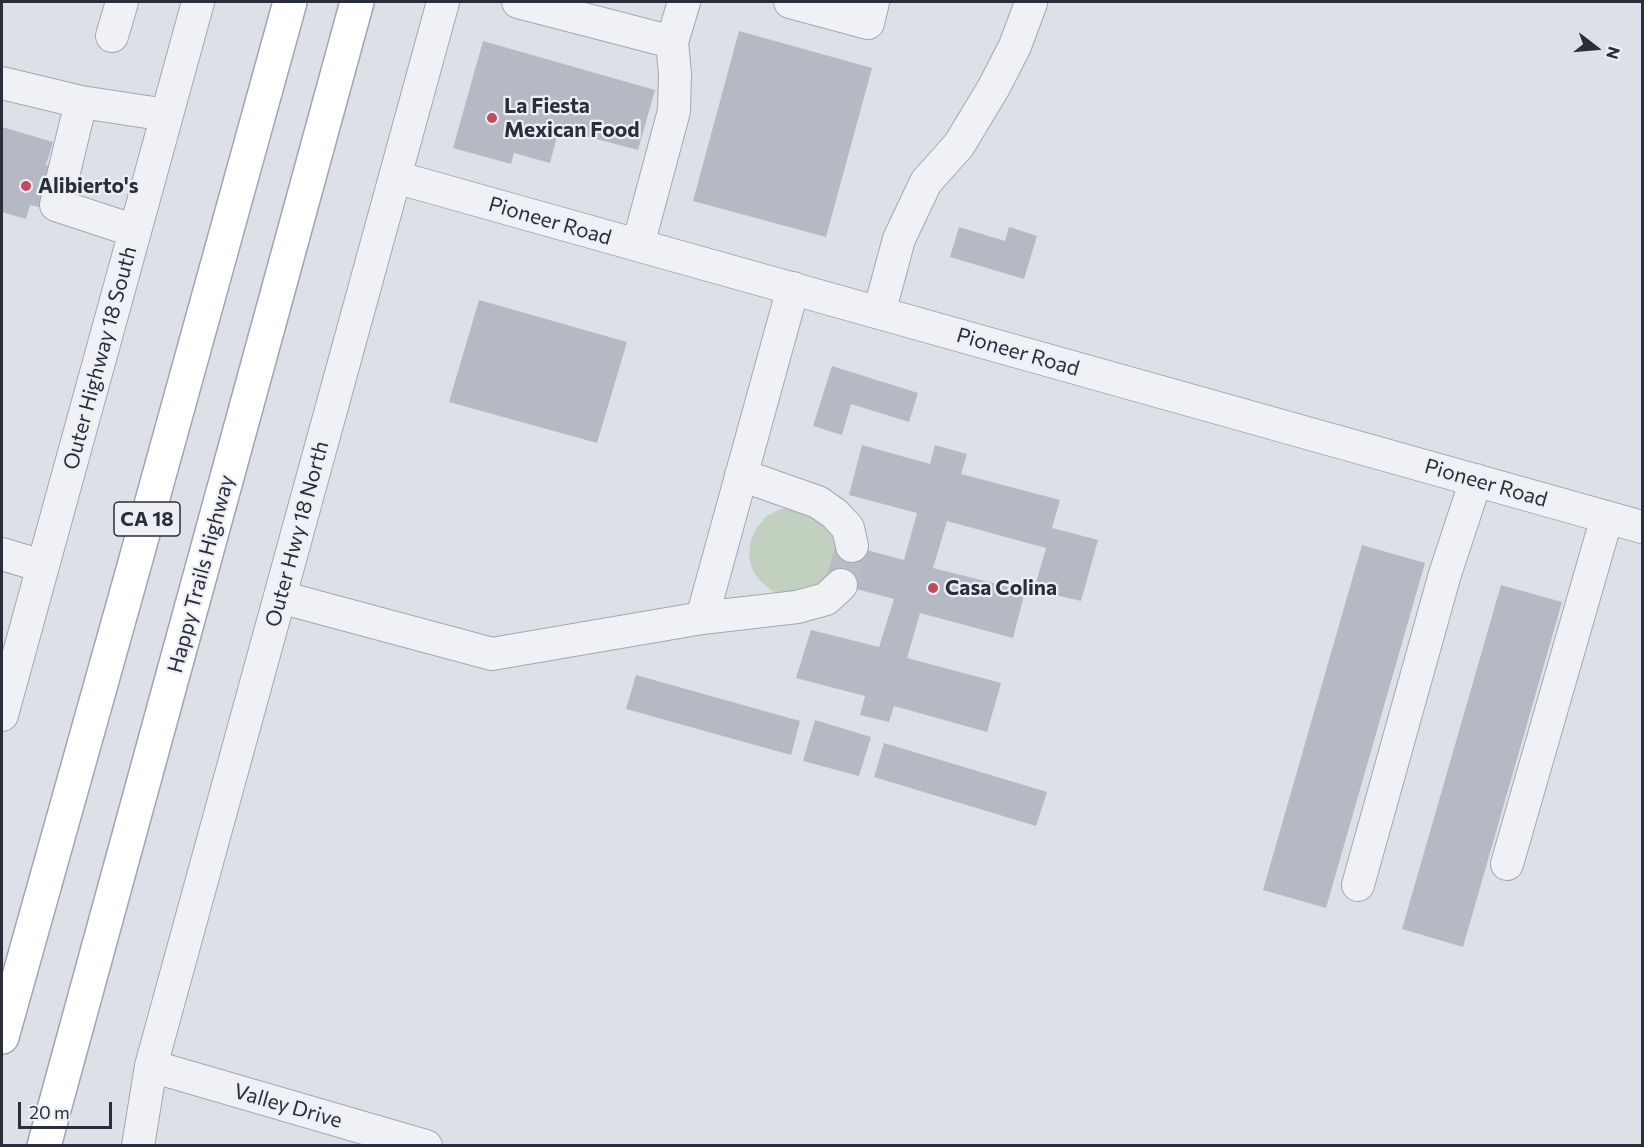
<!DOCTYPE html>
<html>
<head>
<meta charset="utf-8">
<style>
  body { margin:0 }
  #map { position:relative; width:1644px; height:1147px; overflow:hidden; background:#dde0e6; font-family:Commissioner,sans-serif }
  canvas { display:block }
  .frame { position:absolute; inset:0; border:3px solid #282e3c; pointer-events:none }
  .north { position:absolute; left:1566px; top:18px; width:60px; height:60px; -webkit-text-stroke:4px #edeff4; paint-order:stroke; rotate:106deg; font-size:16px; font-weight:700; line-height:24px; text-align:center; color:#282e3c }
  .north::after { content:''; display:block; margin:auto; width:21px; height:27px; background:#282e3c; clip-path:polygon(50% 0,100% 100%,50% 72%,0 100%) }
  .scale { position:absolute; left:18px; top:1102px; width:94px; height:27px; box-sizing:border-box; border:3px solid #282e3c; border-top:0; padding-left:8px; font-size:18px; line-height:21px; white-space:nowrap; color:#282e3c; -webkit-text-stroke:4px #edeff4; paint-order:stroke }
</style>
</head>
<body>
<div id="map">
<canvas width="1644" height="1147"></canvas>
<div class="frame"></div>
<div class="north">N</div>
<div class="scale">20 m</div>
</div>
<script>
const c = document.querySelector('canvas').getContext('2d');
c.lineJoin = 'round';
function fill(path, color) {
  c.fillStyle = color;
  c.fill(path, 'evenodd');
}
function toPath(rows) {
  const path = new Path2D();
  for (const r of rows) {
    path.moveTo(r[0], r[1]);
    for (let i = 2; i < r.length; i += 2) path.lineTo(r[i], r[i + 1]);
  }
  return path;
}
function stroke(path, color, width, dash) {
  c.strokeStyle = color;
  c.lineWidth = width;
  c.lineCap = dash ? 'butt' : 'round';
  c.setLineDash(dash || []);
  c.stroke(path);
}
function label(font, color, halo, rows, align = 'center') {
  c.font = font + ' Commissioner,sans-serif';
  c.lineWidth = 4.5;
  c.setLineDash([]);
  c.textBaseline = 'middle';
  c.strokeStyle = halo;
  c.fillStyle = color;
  for (const [text, x, y, turn = 0] of rows) {
    c.save();
    c.translate(x, y);
    c.rotate((+turn || 0) * Math.PI / 180);
    c.textAlign = isNaN(turn) ? turn : align;
    if (halo) c.strokeText(text, 0, 0);
    c.fillText(text, 0, 0);
    c.restore();
  }
}
const green = toPath([
  [794,507,821,517,837,541,838,556,826,582,786,596,772,591,760,581,752,569,749,555,751,540,757,527,767,516,780,509]
]);
const building = toPath([
  [739,31,872,68,826,237,693,201],
  [483,41,655,90,638,150,559,129,550,163,514,153,511,164,453,148],
  [2,127,53,142,46,165,55,168,43,208,30,205,26,219,2,212],
  [959,227,1005,241,1009,227,1037,236,1024,279,950,257],
  [479,300,627,342,597,443,449,402],
  [832,366,918,393,909,422,851,404,842,435,813,426],
  [862,445,930,464,935,445,967,454,961,474,1060,500,1052,528,1098,540,1081,601,1034,590,1046,548,947,521,933,568,1025,591,1013,638,920,613,907,658,1001,683,987,732,894,706,889,722,860,715,865,696,796,678,811,630,879,647,894,599,826,581,837,542,904,560,917,513,849,495],
  [1362,545,1425,563,1326,908,1263,890],
  [1501,585,1562,602,1463,947,1402,929],
  [636,675,800,721,791,755,626,709],
  [815,720,871,737,859,776,803,761],
  [884,743,1047,792,1036,826,874,777]
]);
const minorTunnel = toPath([
  [841,585,852,546]
]);
const minor = toPath([
  [518,2,672,42,684,2],
  [790,2,868,23,873,2],
  [112,36,122,2],
  [2,83,81,102,167,115],
  [81,102,56,205,135,231],
  [395,177,1642,527],
  [638,245,674,111,675,74,672,42],
  [879,313,899,239,926,182,959,145,994,87,1015,46,1031,3],
  [741,475,818,502,835,514,848,528,852,546],
  [2,554,42,566],
  [280,597,492,654,702,618,793,288],
  [702,618,797,607,826,599,841,585],
  [2,715,198,2],
  [1507,864,1607,517],
  [1358,885,1445,574,1476,480],
  [151,1066,426,1146],
  [138,1146,151,1066,443,2]
]);
const major = toPath([
  [2,1037,131,577,290,2],
  [44,1146,357,2]
]);
const markers = [
  [492,118,6,"#c54956"],
  [26,186,6,"#c54956"],
  [933,588,6,"#c54956"]
];
const shields = [
  [147,519,66]
];
const shieldNames = [
  ["CA 18",147,519]
];
const poiNames = [
  ["La Fiesta",504,106],
  ["Mexican Food",504,130],
  ["Alibierto's",38,186],
  ["Casa Colina",945,588]
];
const streetNames = [
  ["Pioneer Road",550,221,16],
  ["Pioneer Road",1018,352,16],
  ["Outer Highway 18 South",100,358,-75],
  ["Pioneer Road",1486,483,16],
  ["Outer Hwy 18 North",297,534,-75],
  ["Happy Trails Highway",201,574,-75],
  ["Valley Drive",288,1106,16]
];
fill(green, '#c2d0bf');
fill(building, '#b5b9c3');
stroke(minorTunnel, '#b9bcc4', 32, [32, 16]);
stroke(minor, '#a3a7b0', 34);
stroke(major, '#9ea4b1', 36);
stroke(minor, '#f0f1f5', 32);
stroke(major, '#fff', 33);
for (const [x, y, r, color] of markers) {
  const dot = new Path2D();
  dot.arc(x, y, r, 0, 2 * Math.PI);
  c.fillStyle = color;
  c.fill(dot);
  stroke(dot, '#edeff4', 2);
}
for (const [x, y, w] of shields) {
  const box = new Path2D();
  box.roundRect(x - w / 2, y - 17, w, 34, 4.5);
  c.fillStyle = '#edeff4';
  c.fill(box);
  stroke(box, '#282e3c', 1.5);
}
label('bold 20px', '#282e3c', null, shieldNames);
label('bold 21px', '#282e3c', '#edeff4', poiNames, 'left');
label('21px', '#282e3c', '#edeff4', streetNames);
</script>
</body>
</html>
